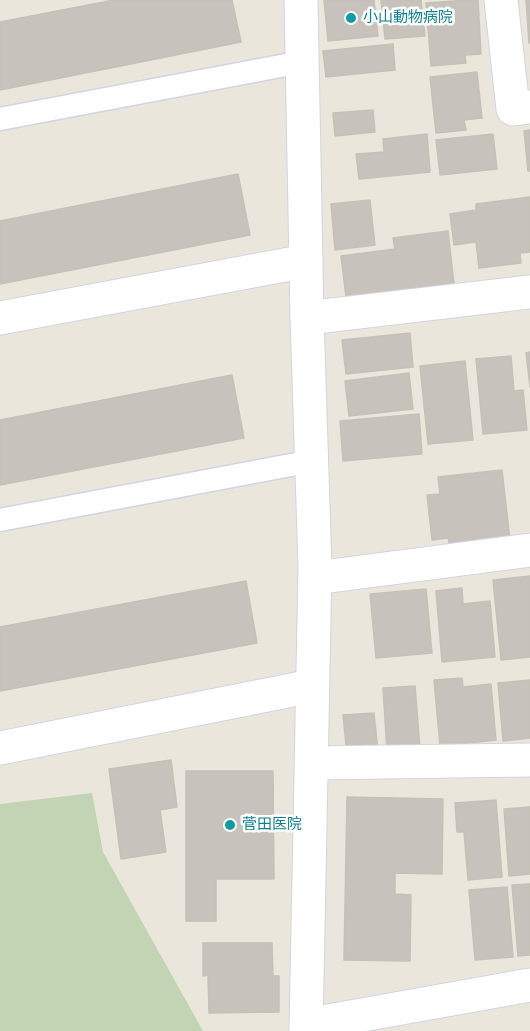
<!DOCTYPE html>
<html>
<head>
<meta charset="utf-8">
<style>
  body { margin:0 }
  canvas { display:block; background:#ebe6dc }
</style>
</head>
<body>
<canvas width="530" height="1031"></canvas>
<script>
const c = document.querySelector('canvas').getContext('2d');
c.lineJoin = 'round';
function fill(path, color) {
  c.fillStyle = color;
  c.fill(path, 'evenodd');
}
function toPath(rows) {
  const path = new Path2D();
  for (const r of rows) {
    path.moveTo(r[0], r[1]);
    for (let i = 2; i < r.length; i += 2) path.lineTo(r[i], r[i + 1]);
  }
  return path;
}
function stroke(path, color, width, dash) {
  c.strokeStyle = color;
  c.lineWidth = width;
  c.lineCap = dash ? 'butt' : 'round';
  c.setLineDash(dash || []);
  c.stroke(path);
}
function label(font, color, halo, rows, align = 'center') {
  c.font = font + ' Rubik,"Noto Sans JP",sans-serif';
  c.lineWidth = 5;
  c.setLineDash([]);
  c.textBaseline = 'middle';
  c.strokeStyle = halo;
  c.fillStyle = color;
  for (const [text, x, y, turn = 0] of rows) {
    c.save();
    c.translate(x, y);
    c.rotate((+turn || 0) * Math.PI / 180);
    c.textAlign = isNaN(turn) ? turn : align;
    if (halo) c.strokeText(text, 0, 0);
    c.fillText(text, 0, 0);
    c.restore();
  }
}
const cemetery = toPath([
  [92,793,103,852,203,1031,0,1031,0,804]
]);
const building = toPath([
  [114,0,232,0,241,42,0,90,0,22,114,0],
  [324,0,374,0,378,36,328,41,324,0],
  [381,0,421,0,425,36,385,39,381,0],
  [467,0,478,0,481,54,465,55,466,63,431,66,426,3,467,0],
  [526,0,530,0,530,43,529,43,526,0],
  [393,44,395,70,326,77,323,51,393,44],
  [477,72,482,118,464,120,466,130,436,133,430,77,477,72],
  [373,110,375,132,335,136,333,113,373,110],
  [530,130,530,171,528,171,524,131,530,130],
  [427,134,430,172,359,179,356,154,384,152,383,139,427,134],
  [493,134,497,169,440,175,436,140,493,134],
  [238,174,250,235,0,284,0,221,238,174],
  [530,197,530,252,520,253,521,263,479,268,476,242,454,245,450,214,476,210,476,204,530,197],
  [370,200,375,245,335,250,331,204,370,200],
  [448,231,454,284,420,288,422,296,381,300,379,292,346,297,341,256,395,249,393,238,448,231],
  [410,333,413,367,346,374,342,340,410,333],
  [530,352,530,387,526,353,530,352],
  [511,356,514,391,523,390,527,430,483,434,476,359,511,356],
  [465,361,473,440,428,444,420,366,465,361],
  [409,373,413,409,349,416,345,381,409,373],
  [232,375,244,438,0,485,0,420,232,375],
  [419,414,422,454,343,461,340,421,419,414],
  [502,470,510,540,450,546,448,538,432,540,427,495,440,494,438,477,502,470],
  [530,576,530,657,501,660,493,580,530,576],
  [246,581,257,643,0,691,0,627,246,581],
  [462,588,463,604,490,601,495,657,442,662,436,591,462,588],
  [426,589,432,653,376,658,370,594,426,589],
  [462,678,463,687,491,684,496,740,440,746,434,680,462,678],
  [530,680,530,738,503,741,498,683,530,680],
  [415,686,420,749,387,751,383,688,415,686],
  [374,713,378,752,347,755,343,715,374,713],
  [171,760,177,807,160,810,166,852,121,859,109,769,171,760],
  [186,771,273,771,274,879,216,879,216,921,186,921,186,771],
  [347,797,443,799,442,874,395,873,395,894,411,895,410,961,344,960,347,797],
  [496,800,502,877,468,880,464,832,457,832,455,803,496,800],
  [530,807,530,874,509,876,504,809,530,807],
  [530,884,530,955,518,956,512,885,530,884],
  [507,887,513,957,475,960,469,890,507,887],
  [203,943,272,943,273,976,279,976,279,1012,209,1013,208,975,203,976,203,943]
]);
const service = toPath([
  [0,119,302,62],
  [0,520,312,461]
]);
const minor = toPath([
  [501,0,513,109,530,107],
  [0,318,306,261],
  [307,318,530,292],
  [315,578,530,550],
  [0,748,312,686],
  [312,763,530,760],
  [306,1025,530,985]
]);
const tertiary = toPath([
  [301,0,307,318,315,567,306,1031]
]);
const markers = [
  [351,18,6,"#0f9aa8"],
  [230,825,6,"#0f9aa8"]
];
const cultureNames = [
  ["小山動物病院",363,18],
  ["菅田医院",242,825]
];
fill(cemetery, '#c2d4b4');
fill(building, '#c7c2bc');
stroke(building, '#c6c1b6', 1.5);
stroke(service, '#d1d4e2', 25);
stroke(minor, '#d1d4e2', 35);
stroke(tertiary, '#d1d4e2', 35);
stroke(service, '#fff', 22);
stroke(minor, '#fff', 33);
stroke(tertiary, '#fff', 33);
for (const [x, y, r, color] of markers) {
  const dot = new Path2D();
  dot.arc(x, y, r, 0, 2 * Math.PI);
  c.fillStyle = color;
  c.fill(dot);
  stroke(dot, '#fff', 2);
}
label('15px', '#0d838f', '#fff', cultureNames, 'left');
</script>
</body>
</html>
